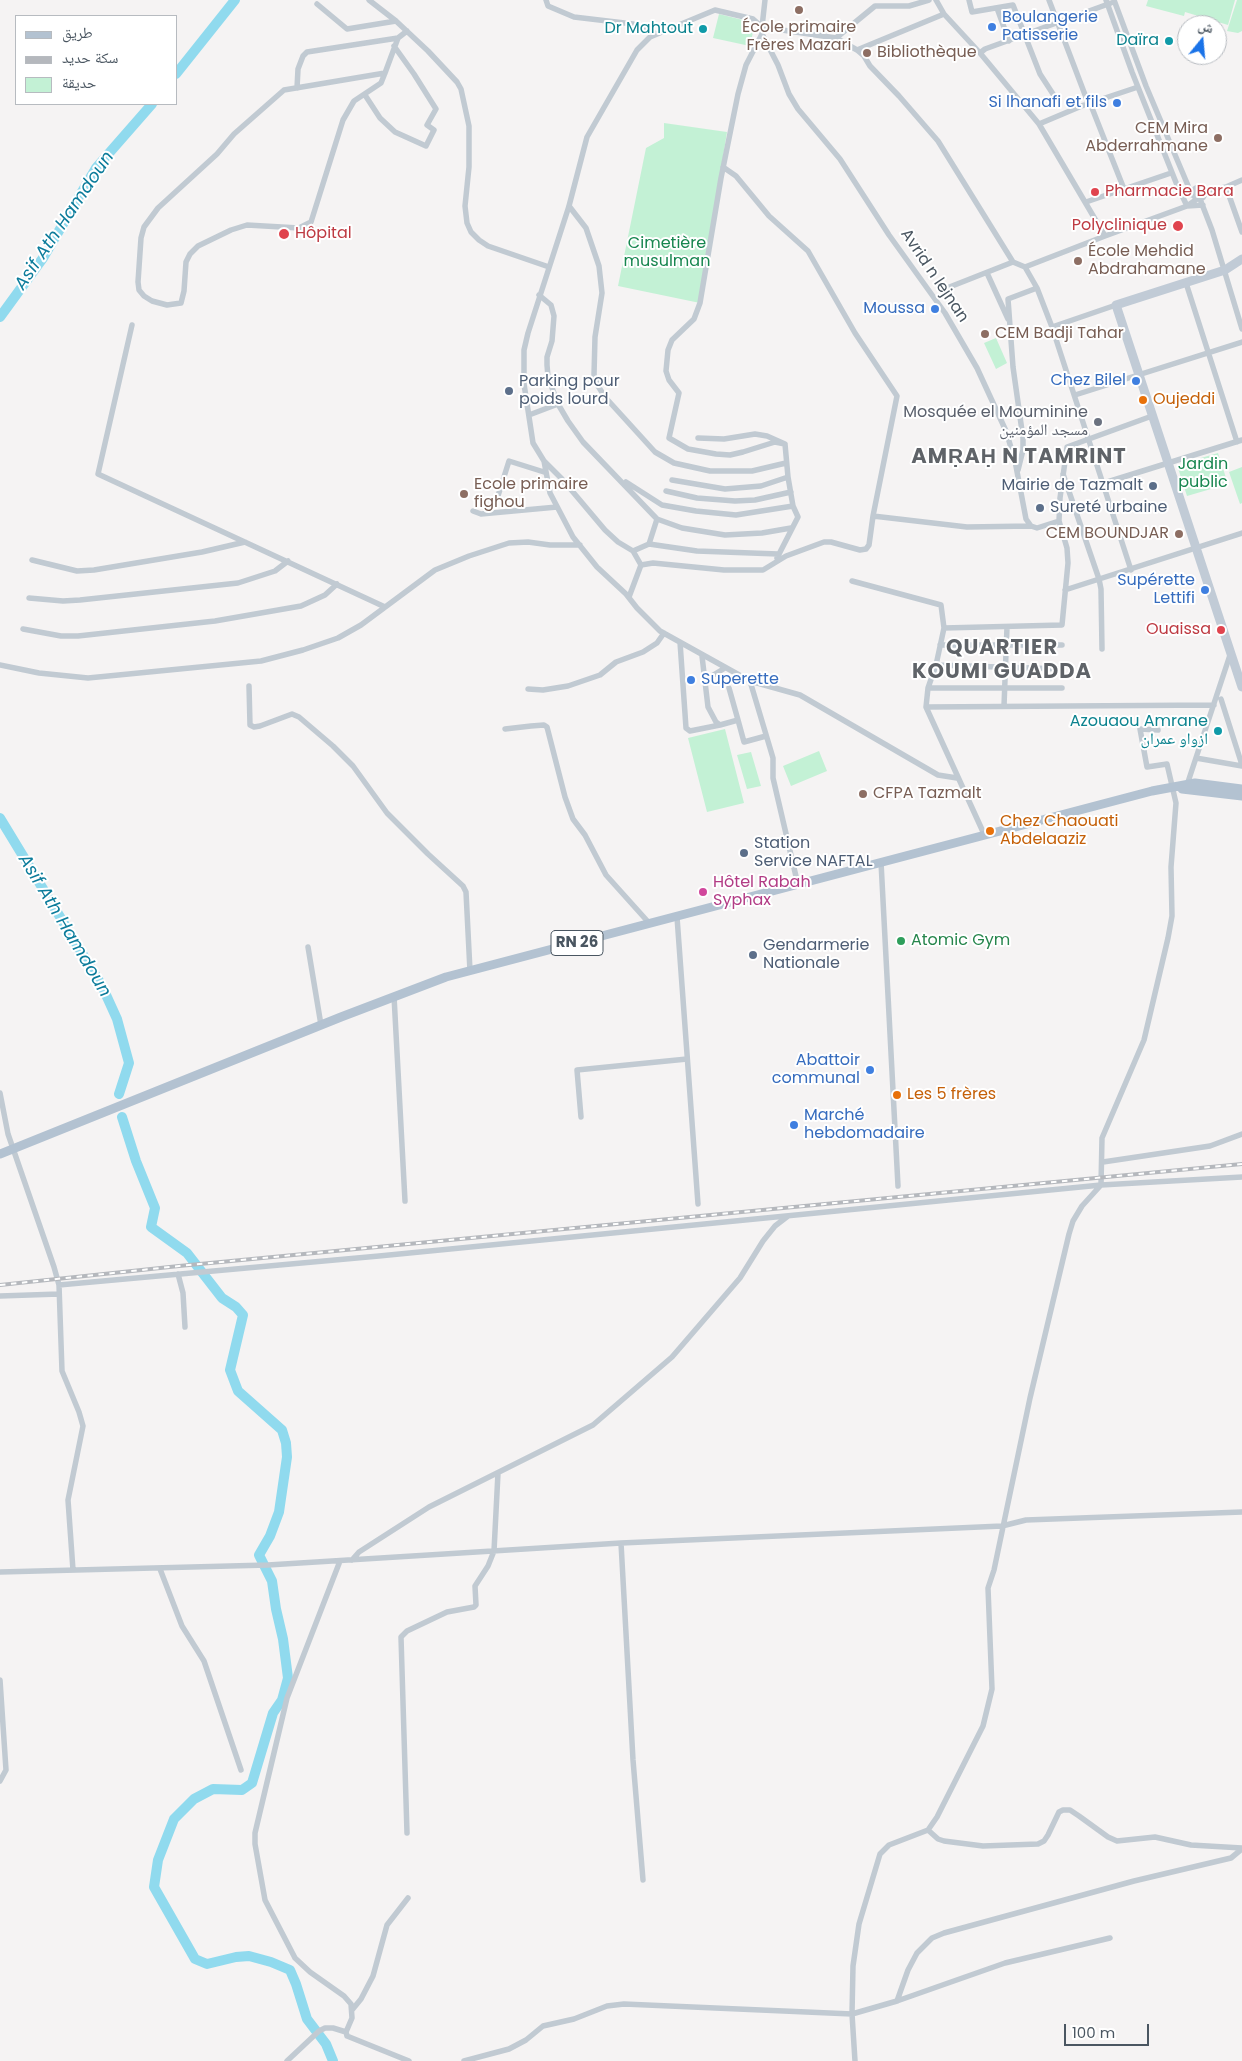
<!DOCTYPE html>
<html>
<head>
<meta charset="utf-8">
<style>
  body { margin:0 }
  #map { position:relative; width:1242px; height:2061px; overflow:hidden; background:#f5f3f3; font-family:Poppins,"Noto Naskh Arabic",sans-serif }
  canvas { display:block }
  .legend { position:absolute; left:15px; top:15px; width:162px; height:90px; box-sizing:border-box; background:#fff; border:1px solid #b7bbc0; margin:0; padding:6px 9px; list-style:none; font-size:15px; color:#4a5661 }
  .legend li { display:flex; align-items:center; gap:10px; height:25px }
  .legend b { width:25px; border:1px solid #b7bbc0 }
  .north { position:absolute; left:1177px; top:15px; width:50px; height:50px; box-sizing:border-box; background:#fff; border:1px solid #b7bbc0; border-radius:50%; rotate:17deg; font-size:14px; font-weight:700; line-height:20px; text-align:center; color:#4a5661 }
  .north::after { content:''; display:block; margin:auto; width:18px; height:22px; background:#1a73e8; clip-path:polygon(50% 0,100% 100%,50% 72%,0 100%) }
  .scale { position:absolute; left:1064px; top:2024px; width:85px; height:22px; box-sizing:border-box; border:2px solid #4a5661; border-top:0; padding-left:6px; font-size:15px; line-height:18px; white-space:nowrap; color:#4a5661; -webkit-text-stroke:4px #fff; paint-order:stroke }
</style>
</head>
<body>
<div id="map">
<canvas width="1242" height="2061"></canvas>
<ul class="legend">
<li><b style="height:6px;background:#b3c2d1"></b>طريق</li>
<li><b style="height:6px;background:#b5b8bd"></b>سكة حديد</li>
<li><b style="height:14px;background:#c3f1d5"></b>حديقة</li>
</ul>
<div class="north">ش</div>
<div class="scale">100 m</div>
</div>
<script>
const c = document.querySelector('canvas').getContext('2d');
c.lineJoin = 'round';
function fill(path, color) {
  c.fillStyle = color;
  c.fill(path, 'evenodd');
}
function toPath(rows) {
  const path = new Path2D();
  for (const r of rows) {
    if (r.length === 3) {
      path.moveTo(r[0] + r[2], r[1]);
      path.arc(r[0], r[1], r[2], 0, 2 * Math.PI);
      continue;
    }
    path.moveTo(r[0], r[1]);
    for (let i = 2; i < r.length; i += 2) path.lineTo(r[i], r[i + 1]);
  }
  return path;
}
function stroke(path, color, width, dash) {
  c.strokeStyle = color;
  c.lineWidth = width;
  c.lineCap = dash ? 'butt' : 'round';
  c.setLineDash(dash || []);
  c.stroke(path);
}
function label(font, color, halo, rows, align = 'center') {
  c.font = font + ' Poppins,"Noto Naskh Arabic",sans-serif';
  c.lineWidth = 4;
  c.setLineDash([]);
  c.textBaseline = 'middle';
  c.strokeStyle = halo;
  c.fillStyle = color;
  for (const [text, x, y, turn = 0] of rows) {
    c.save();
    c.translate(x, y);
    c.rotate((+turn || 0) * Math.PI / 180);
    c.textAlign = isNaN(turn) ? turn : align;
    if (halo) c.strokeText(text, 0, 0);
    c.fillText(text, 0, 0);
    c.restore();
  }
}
const green = toPath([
  [1148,0,1235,0,1228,25,1185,12,1184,16,1146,6],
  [1237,0,1242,0,1242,31,1238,33,1227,31],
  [719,14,755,23,750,46,713,38],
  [664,123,727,132,700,303,618,286,646,148,664,138],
  [996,338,1007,363,996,369,984,343],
  [1218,453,1228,484,1187,496,1177,465],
  [1242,467,1242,503,1240,504,1229,472],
  [725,729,744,803,707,812,688,738],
  [819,751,827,771,791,786,783,766],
  [751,752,761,786,747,789,737,755]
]);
const river = toPath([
  [176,74,235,0],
  [0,317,43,258,96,168,152,104],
  [0,818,102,986,117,1019,129,1063,119,1094],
  [122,1117,136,1161,155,1208,151,1227,187,1253,222,1298,236,1307,243,1315,230,1370,238,1391,282,1430,286,1443,287,1457,279,1512,270,1536,259,1555,272,1581,276,1609,283,1639,288,1678,282,1700,273,1713,252,1783,242,1790,213,1789,194,1799,174,1819,158,1860,154,1887,195,1959,207,1964,236,1957,249,1956,271,1962,290,1970,296,1984,307,2019,326,2044,333,2061]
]);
const minor = toPath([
  [369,0,396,21,428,51,457,82,461,89,469,126,469,167,465,206,467,223,471,232,479,240,488,246,549,267],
  [546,0,548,6,574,17,633,24,657,34],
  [765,0,762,27,836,38,857,50,864,56,870,66,899,96,938,141,1013,262,1025,267,1105,236,1187,206,1197,199],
  [936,0,944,14,980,53,1039,124,1105,236],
  [969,0,972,12,1013,5,1040,74,1053,94],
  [1049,0,1087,100],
  [1106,0,1132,72,1177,185,1187,206,1203,205],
  [1114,0,1146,86,1192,195],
  [317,4,347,29,396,21],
  [997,8,1009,41],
  [762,34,778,65,789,94,798,109,840,159,889,235,945,313,977,368,1006,431,1015,461,1026,519,1031,526,1037,528,1059,521],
  [836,38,875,6,909,6,929,0],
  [857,50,944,14],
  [980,53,985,49,1111,3],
  [385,73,284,90,234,134,217,154,158,208,144,227,141,238,138,282,139,290,144,296,152,301,167,305,181,303,184,291,186,262,190,254,198,246,231,230,247,225,299,228,311,222,343,120,354,101,381,83,385,73,398,38],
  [297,88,298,69,303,56,307,52,398,38,407,31],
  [365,95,380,118,395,132,426,146,434,130,427,125,436,109,414,74,394,46],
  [1093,102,1138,87],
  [1092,108,1124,189],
  [1039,124,1084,105],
  [1199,193,6],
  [1226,187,1242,232],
  [1205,191,1226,187,1242,180],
  [1200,199,1212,230,1242,329],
  [1086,202,1171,173],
  [569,206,586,228,599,266,602,293,595,337,594,375,598,386,605,397,655,452,674,463,710,471,752,471,786,463],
  [1025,267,1037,288,1052,327,1131,570],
  [987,273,1008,319],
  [1186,283,1237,442],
  [947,288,1013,262],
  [539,295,551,305,554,316,552,341,547,357,547,365,548,377,558,404,568,421,583,442,657,519,682,528,725,535,762,533,791,528],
  [132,325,98,474,385,607],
  [1052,327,1116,305],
  [1075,395,1242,342],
  [529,415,558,404],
  [698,438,724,439,755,434,767,436,785,444,775,442,743,452,730,455,716,454,688,449,669,438,679,393,669,380,666,371,668,350,672,340,694,319,700,303,721,178,738,94,746,65,762,34,762,27,753,19,715,10,650,37,637,50,587,137,569,206,528,333,524,350,524,384,533,443,544,461,550,493,573,537,597,567,626,594,637,608,660,631,750,681,773,758,773,778,798,885],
  [544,461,562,479,605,530,618,542,633,551,649,544,697,551,778,554],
  [1018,470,1023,450,1023,438,1013,367,1008,299,1037,288],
  [1063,474,1099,579,1101,589,1102,649],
  [672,480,725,489,761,486,788,477],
  [626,482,662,505,696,511,736,515,793,506],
  [1104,483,1242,440],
  [666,491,697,498,735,501,755,500,791,492],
  [497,499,509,461,544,472],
  [473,511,481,514,557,507],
  [873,516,967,527,1031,526],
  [649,544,657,519],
  [633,551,641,565],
  [777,558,798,517,793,506,788,477,785,444],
  [32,560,77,571,94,570,202,552,245,542],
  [641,565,653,563,724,570,763,570,786,556,824,542,831,542,860,550,866,549,869,545,873,516,897,396,855,333,808,251,769,216,736,176,723,167],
  [852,581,941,605,944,628,936,665,928,688,926,707,984,834],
  [1065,590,1242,533],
  [629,597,641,565],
  [29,598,63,601,80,600,238,583,275,571,288,561],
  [944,628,1062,625,1068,563,1067,548,1059,521,1060,498,1067,447,1152,416],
  [23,629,61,636,78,636,215,621,301,606,325,595,337,584],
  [680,642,686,728,690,731,720,725],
  [940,645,1062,645],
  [702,656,708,707,716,722,720,725,738,720,729,688],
  [0,665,39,673,88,678,261,661,303,650,338,638,361,625,435,570,469,556,509,543,528,542,550,545,580,545],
  [936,665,1062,669],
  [705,680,725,668],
  [750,681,800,695,938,775,957,778],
  [249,686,250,725,254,727,260,726,292,714,299,717,333,746,353,766,387,813,428,854,463,886,466,892,470,971],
  [928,688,1062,688],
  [528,689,543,690,568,686,600,675,616,662,643,652,657,643,664,633],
  [1221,699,1242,765],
  [1004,706,1007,627],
  [926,707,1214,705],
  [738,720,744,742,766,736],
  [505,729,531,726,544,725,547,727,565,797,573,819,585,835,606,875,650,924],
  [1158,730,1140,729,1147,767,1167,764,1176,803,1171,867,1172,916,1168,938,1144,1040,1102,1138,1101,1185,1242,1177],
  [1196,758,1242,766],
  [1187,785,1231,652],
  [881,862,898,1186],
  [677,917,698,1204],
  [308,947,321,1025],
  [394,996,405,1201],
  [0,1093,8,1134,54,1267,59,1285,62,1371,79,1412,83,1426,68,1500,73,1570],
  [581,1117,577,1070,687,1059],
  [1103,1162,1210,1146,1242,1134],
  [178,1274,183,1293,185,1327],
  [59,1285,379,1256,1101,1185],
  [0,1296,59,1294],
  [621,1543,633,1760,643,1880],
  [352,1560,359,1552,429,1507,593,1425,672,1357,740,1278,763,1241,775,1226,788,1216],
  [340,1561,287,1698,255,1833,255,1844,265,1900,295,1958,310,1972,344,1996,351,2004,352,2018,346,2032,347,2036,409,2061],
  [160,1569,182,1626,204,1661,241,1770],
  [0,1572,268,1565,621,1543,1002,1526,1026,1520,1242,1512],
  [0,1680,6,1770,0,1781],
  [928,1830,938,1839,944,1841,983,1846,1038,1844,1044,1841,1048,1835,1059,1812,1063,1810,1070,1810,1079,1816,1108,1837,1117,1841,1155,1837,1191,1845,1242,1848],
  [407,1833,401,1637,407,1631,447,1612,474,1607,476,1605,475,1586,488,1566,494,1551,498,1473],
  [897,2001,908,1970,917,1953,932,1938,944,1933,1134,1881,1231,1858,1242,1849],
  [352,2010,361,1999,373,1976,387,1925,408,1898],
  [287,2061,319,2031,325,2028,333,2028,346,2032],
  [464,2061,509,2049,526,2040,543,2026,574,2019,607,2006,624,2004,852,2014,897,2001,1005,1963,1110,1938],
  [855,2061,852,2014,853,1966,859,1924,880,1854,889,1845,928,1830,937,1817,983,1726,992,1689,988,1588,994,1570,1030,1398,1069,1234,1073,1221,1082,1206,1101,1185]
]);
const secondary = toPath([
  [1242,259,1225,270,1116,305,1242,687]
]);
const primary = toPath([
  [1182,789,1242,796],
  [0,1154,341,1017,446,977,1152,791,1195,783,1242,789]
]);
const rail = toPath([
  [0,1285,179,1266,1242,1164]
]);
const markers = [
  [799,10,5,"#8d6e63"],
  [992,27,5,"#3f7fe0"],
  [703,29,5,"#0f9aa8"],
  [1169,41,5,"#0f9aa8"],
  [867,53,5,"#8d6e63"],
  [1117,103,5,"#3f7fe0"],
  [1218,138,5,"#8d6e63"],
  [1095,192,5,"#e0444e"],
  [1178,226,6,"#e0444e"],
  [284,234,6,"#e0444e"],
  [1078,261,5,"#8d6e63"],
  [935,309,5,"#3f7fe0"],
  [985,334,5,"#8d6e63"],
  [1136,381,5,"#3f7fe0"],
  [509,391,5,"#5c6f8a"],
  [1143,400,5,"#e8710a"],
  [1098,422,5,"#6b7280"],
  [1153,486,5,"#5c6f8a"],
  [464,494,5,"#8d6e63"],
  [1040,508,5,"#5c6f8a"],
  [1179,534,5,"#8d6e63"],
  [1205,590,5,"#3f7fe0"],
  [1221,630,5,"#e0444e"],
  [691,680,5,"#3f7fe0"],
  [1218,731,5,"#0f9aa8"],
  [863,794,5,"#8d6e63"],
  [990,831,5,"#e8710a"],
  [744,853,5,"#5c6f8a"],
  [703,892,5,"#d1479c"],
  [901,941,5,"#2e9e5b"],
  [753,955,5,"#5c6f8a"],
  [870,1070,5,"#3f7fe0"],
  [897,1095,5,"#e8710a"],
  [794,1125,5,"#3f7fe0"]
];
const shields = [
  [577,943,52]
];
const shieldNames = [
  ["RN 26",577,943]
];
const shopNames = [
  ["Boulangerie",1002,18,"left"],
  ["Patisserie",1002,36,"left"],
  ["Si lhanafi et fils",1107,103],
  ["Moussa",925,309],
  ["Chez Bilel",1126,381],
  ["Supérette",1195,581],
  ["Lettifi",1195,599],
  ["Superette",701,680,"left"],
  ["Abattoir",860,1061],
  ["communal",860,1079],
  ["Marché",804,1116,"left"],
  ["hebdomadaire",804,1134,"left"]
];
const educationNames = [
  ["École primaire",799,28,"center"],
  ["Frères Mazari",799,46,"center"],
  ["Bibliothèque",877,53],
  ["CEM Mira",1208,129,"right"],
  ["Abderrahmane",1208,147,"right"],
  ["École Mehdid",1088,252],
  ["Abdrahamane",1088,270],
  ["CEM Badji Tahar",995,334],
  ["Ecole primaire",474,485],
  ["fighou",474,503],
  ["CEM BOUNDJAR",1169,534,"right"],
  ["CFPA Tazmalt",873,794]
];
const cultureNames = [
  ["Dr Mahtout",693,29],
  ["Daïra",1159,41],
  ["Azouaou Amrane",1208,722],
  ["ازواو عمران",1208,740]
];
const healthNames = [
  ["Pharmacie Bara",1105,192],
  ["Polyclinique",1167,226,"right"],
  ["Hôpital",295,234],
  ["Ouaissa",1211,630,"right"]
];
const parkNames = [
  ["Cimetière",667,244],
  ["musulman",667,262],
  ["Jardin",1203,465],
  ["public",1203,483]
];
const streetNames = [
  ["Avrid n lejnan",934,276,56]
];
const serviceNames = [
  ["Parking pour",519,382],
  ["poids lourd",519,400],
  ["Mairie de Tazmalt",1143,486,"right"],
  ["Sureté urbaine",1050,508],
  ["Station",754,844],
  ["Service NAFTAL",754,862],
  ["Gendarmerie",763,946],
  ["Nationale",763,964]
];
const foodNames = [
  ["Oujeddi",1153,400],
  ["Chez Chaouati",1000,822],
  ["Abdelaaziz",1000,840],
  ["Les 5 frères",907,1095]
];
const worshipNames = [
  ["Mosquée el Mouminine",1088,413],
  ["مسجد المؤمنين",1088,431]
];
const hotelNames = [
  ["Hôtel Rabah",713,883],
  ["Syphax",713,901]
];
const leisureNames = [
  ["Atomic Gym",911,941]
];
const waterNames = [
  ["Asif Ath Hamdoun",65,221,-56],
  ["Asif Ath Hamdoun",64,926,59]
];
const districtNames = [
  ["AMṚAḤ N TAMRINT",1019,458],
  ["QUARTIER",1002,649],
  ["KOUMI GUADDA",1002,673]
];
fill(green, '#c3f1d5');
stroke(river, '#90daee', 10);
stroke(minor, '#c1cad2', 5.5);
stroke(secondary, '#c1cbd6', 9);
stroke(primary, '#b3c2d1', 9);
stroke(rail, '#b5b8bd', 4);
stroke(rail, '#fff', 2, [5.5]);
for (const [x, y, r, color] of markers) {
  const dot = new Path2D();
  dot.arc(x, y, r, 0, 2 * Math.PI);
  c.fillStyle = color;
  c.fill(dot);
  stroke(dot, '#fff', 2);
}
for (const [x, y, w] of shields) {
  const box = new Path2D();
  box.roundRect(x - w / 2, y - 12.5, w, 25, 4);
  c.fillStyle = '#fff';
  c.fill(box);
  stroke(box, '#4a5661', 1);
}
label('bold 15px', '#4a5661', null, shieldNames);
label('16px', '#366cbe', '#fff', shopNames, 'right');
label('16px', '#785e54', '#fff', educationNames, 'left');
label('16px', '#0d838f', '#fff', cultureNames, 'right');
label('16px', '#be3a42', '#fff', healthNames, 'left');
label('16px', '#17864f', '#fff', parkNames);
label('16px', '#4a5661', '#fff', streetNames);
label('16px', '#4e5e75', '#fff', serviceNames, 'left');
label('16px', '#c56008', '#fff', foodNames, 'left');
label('16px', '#5b616d', '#fff', worshipNames, 'right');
label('16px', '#b23c85', '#fff', hotelNames, 'left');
label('16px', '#27864d', '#fff', leisureNames, 'left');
label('italic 18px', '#0c7c9b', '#fff', waterNames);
c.letterSpacing = '1px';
label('bold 21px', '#5f6368', '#fff', districtNames);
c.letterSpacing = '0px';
</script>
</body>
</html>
